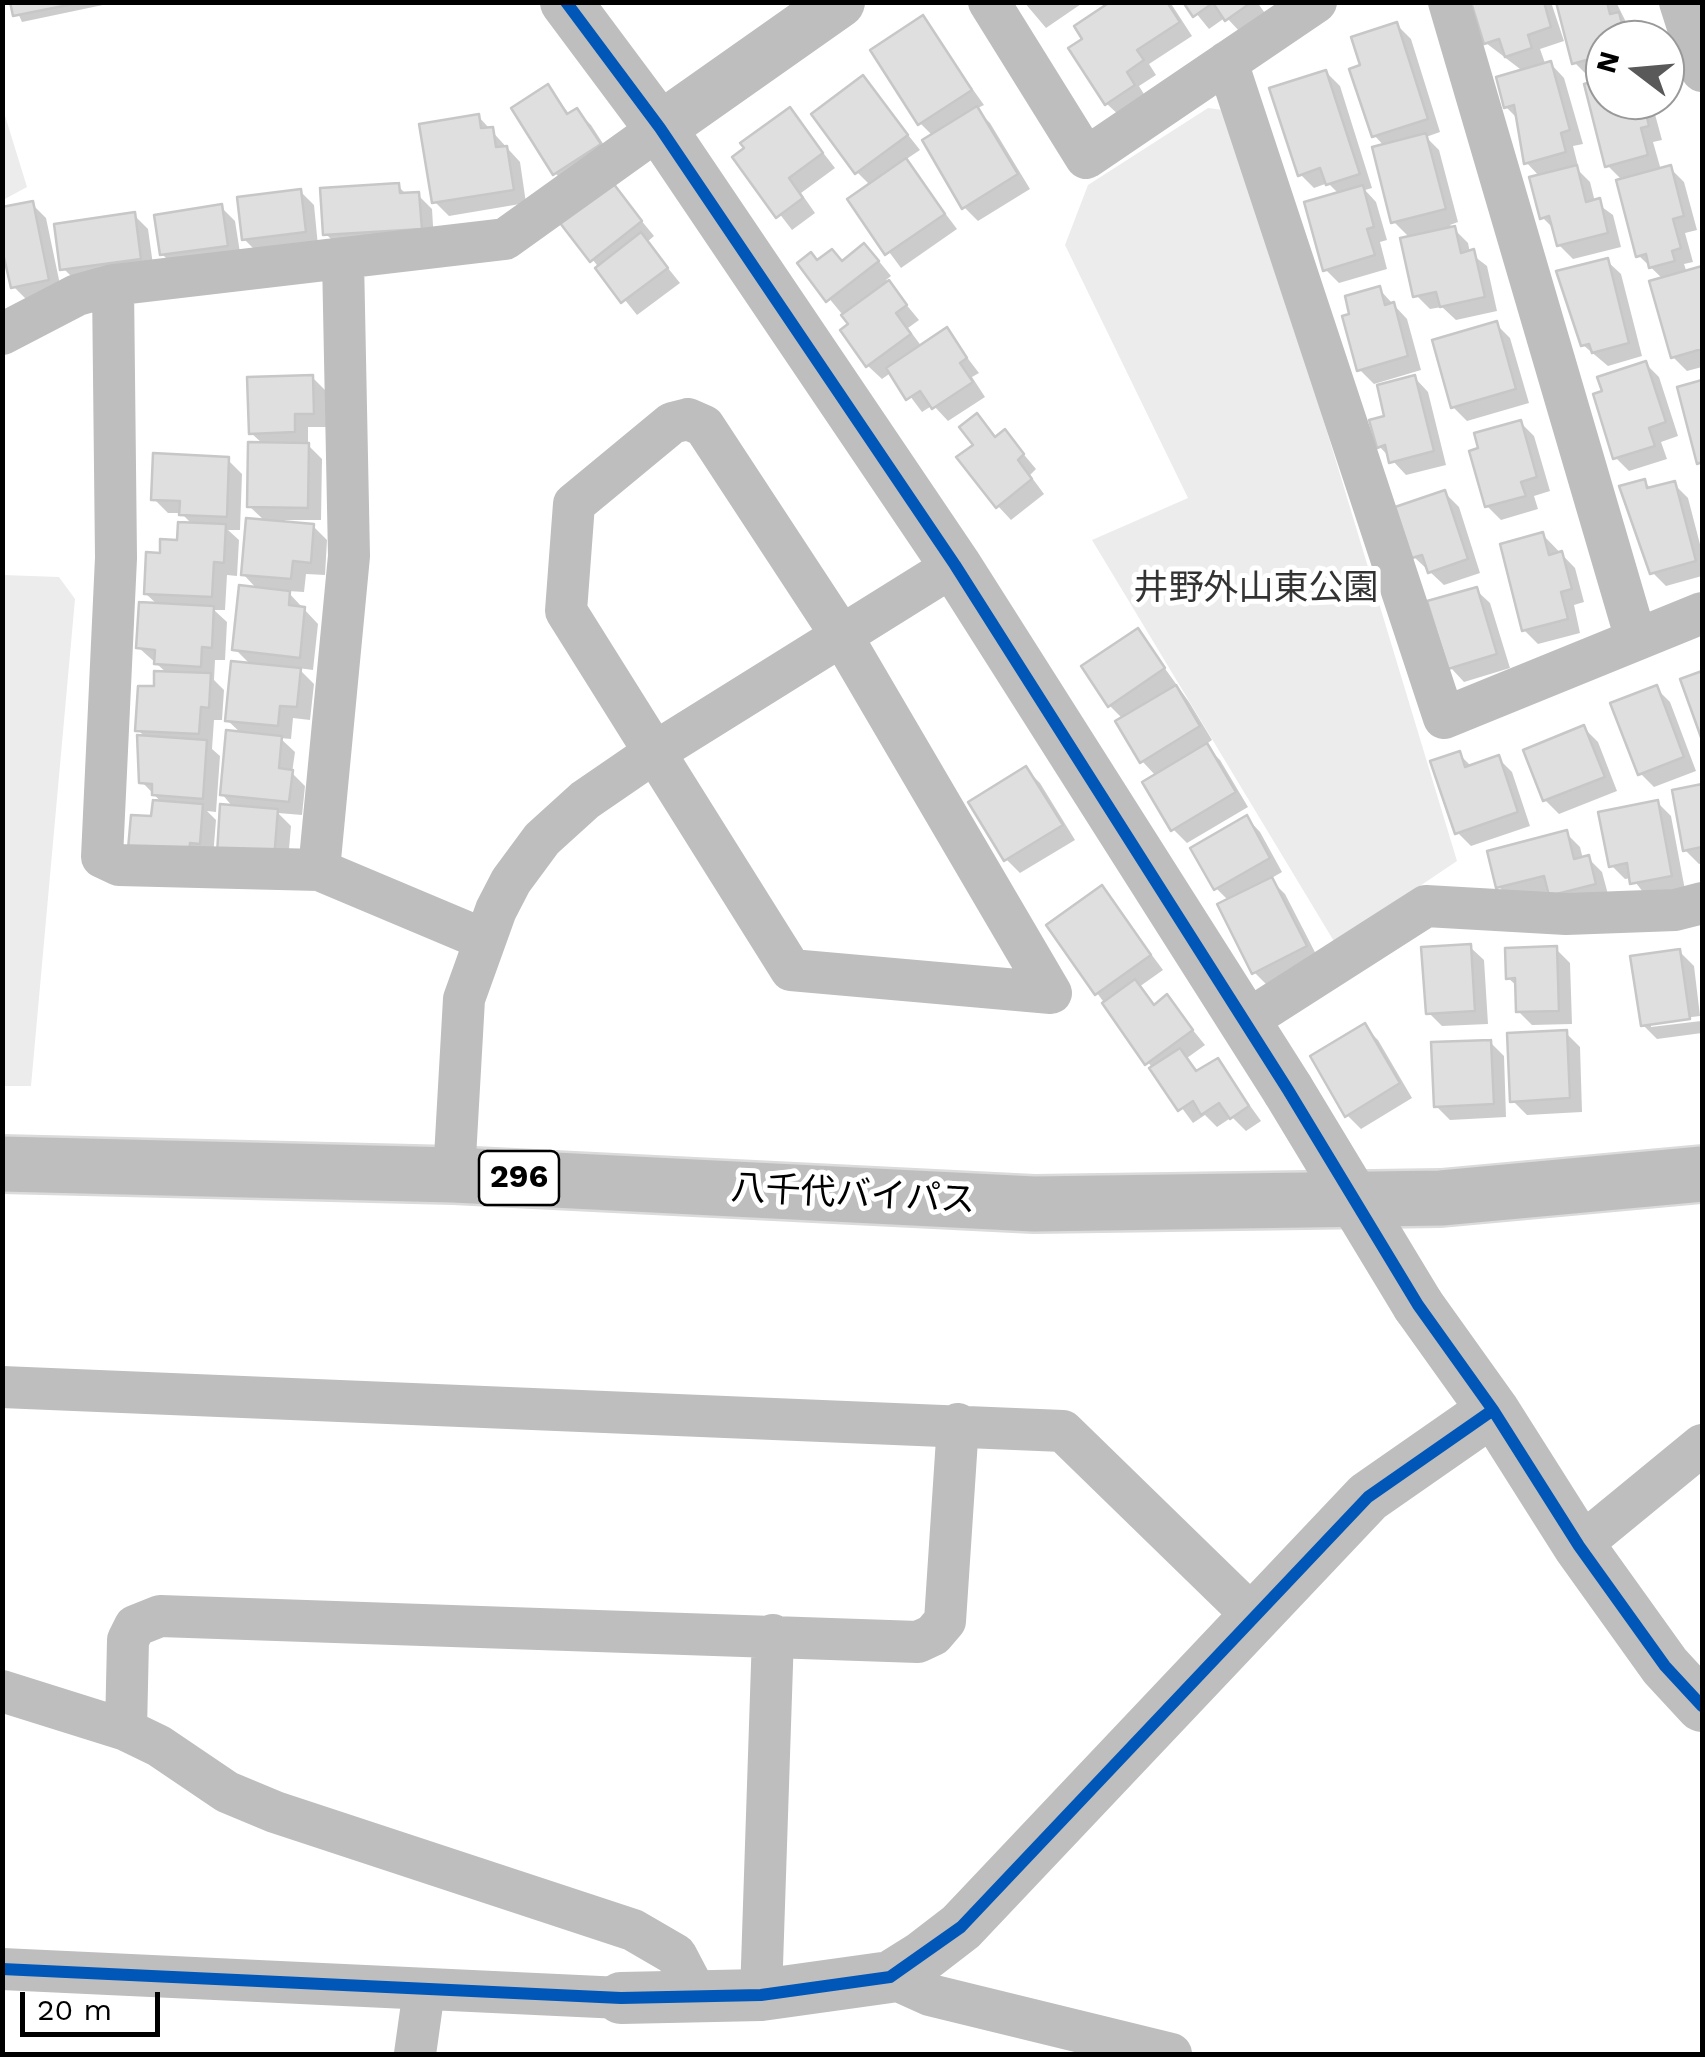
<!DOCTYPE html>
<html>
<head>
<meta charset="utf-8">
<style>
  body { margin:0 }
  #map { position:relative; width:1705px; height:2057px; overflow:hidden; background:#fff; font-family:"Work Sans",sans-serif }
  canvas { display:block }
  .frame { position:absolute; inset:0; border:5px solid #000; pointer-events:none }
  .north { position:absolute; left:1585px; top:20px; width:100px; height:100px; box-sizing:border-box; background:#fff; border:2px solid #999; border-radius:50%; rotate:286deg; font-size:28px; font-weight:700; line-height:40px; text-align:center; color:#000 }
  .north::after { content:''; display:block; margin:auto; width:35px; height:45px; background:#595959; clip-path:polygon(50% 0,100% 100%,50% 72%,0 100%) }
  .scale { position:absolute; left:20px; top:1992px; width:140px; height:45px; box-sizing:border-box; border:5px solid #000; border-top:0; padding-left:12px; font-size:30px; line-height:35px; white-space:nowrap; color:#000; -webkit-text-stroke:8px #fff; paint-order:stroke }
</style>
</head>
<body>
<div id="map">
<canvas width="1705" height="2057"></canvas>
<div class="frame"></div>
<div class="north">N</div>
<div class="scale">20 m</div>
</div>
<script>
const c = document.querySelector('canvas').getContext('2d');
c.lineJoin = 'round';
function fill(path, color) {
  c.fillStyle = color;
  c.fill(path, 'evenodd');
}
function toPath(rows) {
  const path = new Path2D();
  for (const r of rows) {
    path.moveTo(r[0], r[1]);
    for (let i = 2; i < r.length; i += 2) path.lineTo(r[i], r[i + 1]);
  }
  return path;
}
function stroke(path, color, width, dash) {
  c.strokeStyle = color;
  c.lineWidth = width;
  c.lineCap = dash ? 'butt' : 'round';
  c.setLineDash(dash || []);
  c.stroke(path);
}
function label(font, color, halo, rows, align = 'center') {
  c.font = font + ' "Work Sans","Noto Sans JP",sans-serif';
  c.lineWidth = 10;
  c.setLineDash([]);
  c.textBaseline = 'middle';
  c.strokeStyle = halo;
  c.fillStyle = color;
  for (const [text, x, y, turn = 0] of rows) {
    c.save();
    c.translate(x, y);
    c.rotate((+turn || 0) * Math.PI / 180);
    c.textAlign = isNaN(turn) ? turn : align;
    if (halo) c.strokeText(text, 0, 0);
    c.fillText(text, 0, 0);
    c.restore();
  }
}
const green = toPath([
  [2,106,27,187,3,200,2,200],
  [1208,108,1230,111,1457,861,1335,943,1092,540,1188,498,1065,245,1088,185],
  [3,575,59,577,75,599,31,1086,3,1086]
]);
const shadow = toPath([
  [13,2,117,2,22,22],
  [1024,2,1084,2,1046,28],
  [1115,2,1170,2,1192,36,1149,64,1156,75,1139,86,1147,99,1121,117,1107,104,1085,40],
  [1187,2,1257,2,1267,16,1241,33,1226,17,1209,29],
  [1473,2,1551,2,1564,41,1540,49,1546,66,1551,64,1564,78,1583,144,1573,146,1578,166,1575,167,1590,182,1595,202,1613,215,1621,247,1573,259,1559,245,1555,230,1542,217,1540,177,1526,162,1520,121,1506,107,1524,72,1486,43],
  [1558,2,1616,2,1635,40,1605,40,1605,72,1589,77,1575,63],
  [922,18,984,105,976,109,990,123,1030,189,978,221,964,207,933,136,920,123],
  [1397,25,1411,39,1440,132,1426,137,1439,150,1458,222,1450,225,1468,243,1470,253,1487,266,1497,311,1456,320,1442,307,1430,309,1416,295,1410,238,1393,221,1385,147,1374,135,1363,67],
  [1326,72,1340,86,1372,188,1365,190,1376,202,1387,240,1380,242,1387,269,1339,283,1325,269,1339,194,1328,183,1314,188,1300,174],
  [863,78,920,150,905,160,957,229,901,268,850,199,870,185,857,172],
  [1605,81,1605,100,1646,100,1653,107,1662,140,1653,142,1661,170,1670,168,1684,182,1697,230,1685,233,1693,262,1684,264,1687,273,1702,269,1702,367,1687,371,1673,357,1664,280,1638,255,1623,181,1607,165,1587,86],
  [548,87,570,115,577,111,591,125,613,159,569,187,555,173],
  [790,110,835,168,801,193,815,213,792,230,736,157],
  [478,116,520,162,526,203,449,216,435,202],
  [398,186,408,196,418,195,432,209,434,242,340,248,326,234],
  [613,186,654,236,647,242,680,283,637,315,564,224],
  [300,191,314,205,318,246,258,253,244,239],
  [32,204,46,218,62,294,27,300,13,286],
  [221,207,235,221,241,259,176,268,162,254],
  [134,215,148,229,154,272,77,282,63,268],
  [878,260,891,276,886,280,919,320,908,328,922,347,946,330,979,373,972,377,985,397,948,421,933,405,922,412,892,372,882,379,868,366,843,331,851,325,800,263],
  [1607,261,1621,274,1642,356,1608,366,1583,345],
  [1379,289,1407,319,1421,370,1374,384,1360,370],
  [1496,324,1510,338,1529,403,1467,421,1453,407],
  [1645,363,1659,377,1678,436,1661,442,1667,459,1629,471,1615,457],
  [312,377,326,391,327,427,308,427,308,445,322,459,321,520,285,520,285,524,313,526,327,540,325,575,306,574,304,592,287,591,318,624,313,670,298,668,314,684,310,720,293,718,291,739,280,738,295,752,292,773,305,786,302,815,278,813,291,826,287,872,222,794,242,734,227,720,252,666,235,649,258,590,243,574,266,522,249,506,263,444,251,433],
  [1415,378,1428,392,1446,465,1406,475,1379,446,1387,418],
  [977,416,997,438,1005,432,1036,469,1030,475,1044,494,1011,520,998,506,976,445],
  [1520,422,1534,436,1550,491,1534,496,1538,509,1501,520,1487,506],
  [228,460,242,474,240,530,228,530,239,540,237,576,227,575,225,610,214,610,227,622,225,660,215,660,214,680,224,690,222,720,214,720,212,749,220,756,216,812,207,811,216,820,213,857,203,856,154,818,163,804,142,782,146,738,138,730,168,674,139,648,158,605,146,594,162,555,193,525,181,513,168,513,154,499],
  [1645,482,1652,490,1674,484,1688,498,1702,552,1702,576,1666,586,1652,572],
  [1445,493,1459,507,1480,573,1444,585,1414,557],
  [1543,535,1575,568,1584,602,1574,605,1580,633,1538,644,1524,630],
  [1476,590,1490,603,1510,668,1464,682,1451,668],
  [1138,631,1189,702,1212,740,1205,745,1220,760,1248,807,1187,843,1173,829,1156,776,1142,761,1123,719,1110,706],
  [1656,688,1670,702,1696,771,1654,787,1640,773],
  [1584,728,1598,742,1617,791,1559,814,1545,800],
  [1459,754,1472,767,1498,758,1512,772,1530,826,1471,846,1457,832],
  [1026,769,1040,783,1075,840,1020,873,1006,859],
  [1702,787,1702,863,1699,864,1685,850,1675,792],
  [1657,802,1671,816,1685,890,1647,897,1632,878,1625,879,1611,865],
  [1247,818,1260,832,1282,872,1270,879,1285,894,1319,960,1268,986,1254,972,1229,901,1216,888],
  [1566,833,1580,847,1583,859,1588,858,1602,872,1609,898,1565,909,1550,891,1512,900,1498,886],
  [1102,888,1163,970,1139,987,1156,1006,1167,998,1205,1045,1187,1058,1199,1072,1218,1061,1261,1121,1246,1131,1232,1117,1217,1127,1205,1115,1193,1123,1097,993],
  [1470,947,1484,960,1488,1024,1442,1026,1428,1012],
  [1556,949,1570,963,1572,1024,1532,1025,1518,1011,1518,987,1508,978],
  [1680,952,1694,966,1700,1016,1651,1022,1651,1027,1701,1021,1702,1033,1657,1039,1643,1025],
  [1364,1026,1378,1040,1412,1098,1361,1129,1347,1115],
  [1566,1033,1580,1047,1582,1112,1527,1115,1513,1101],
  [1490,1042,1504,1056,1506,1117,1450,1120,1436,1106]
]);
const building = toPath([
  [10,2,83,2,13,16,10,2],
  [1110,2,1167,2,1180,22,1137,50,1144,60,1127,72,1135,85,1105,105,1068,48,1082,39,1074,26,1110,2],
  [1183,2,1252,2,1225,21,1213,3,1193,17,1183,2],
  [1471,2,1544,2,1551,27,1528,35,1532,48,1505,57,1499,39,1484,44,1471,2],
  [1556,2,1607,2,1610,14,1619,12,1626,40,1605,40,1605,55,1572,64,1556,2],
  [923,15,972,90,918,125,870,50,923,15],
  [1397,22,1428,119,1372,137,1349,69,1360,65,1351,37,1397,22],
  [1551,61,1570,130,1561,133,1566,152,1524,164,1514,105,1504,108,1496,77,1551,61],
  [1326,70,1360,174,1326,185,1320,168,1298,176,1269,88,1326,70],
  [863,75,908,135,855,174,811,114,863,75],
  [1605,78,1605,100,1643,100,1649,126,1641,128,1648,155,1605,167,1584,84,1605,78],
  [548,84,567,114,577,108,601,144,553,175,511,108,548,84],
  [977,106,1018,174,962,209,922,140,977,106],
  [790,107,823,153,789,178,803,198,776,218,732,157,744,148,740,143,790,107],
  [479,114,481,128,493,127,496,147,507,146,514,190,432,203,419,124,479,114],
  [1426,133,1446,209,1391,223,1372,147,1426,133],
  [906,158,945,214,885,255,847,199,906,158],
  [1577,165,1586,202,1600,198,1608,233,1557,246,1549,216,1540,219,1529,177,1577,165],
  [1671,165,1684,216,1673,219,1681,248,1672,251,1675,261,1649,268,1646,254,1636,257,1616,180,1671,165],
  [399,183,400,193,419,192,422,229,323,235,320,188,399,183],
  [613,183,642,221,590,262,560,223,613,183],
  [1363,185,1374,227,1367,229,1375,255,1323,271,1304,202,1363,185],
  [301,189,306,232,242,240,237,197,301,189],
  [33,201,49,280,11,288,2,249,2,207,33,201],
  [222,204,228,246,160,255,154,215,222,204],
  [135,212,141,259,60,270,54,224,135,212],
  [1455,226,1461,253,1474,249,1485,297,1440,307,1436,292,1413,297,1400,238,1455,226],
  [641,232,668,268,621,303,595,268,641,232],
  [864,243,879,261,826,302,797,263,811,252,817,260,832,249,842,261,864,243],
  [1608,258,1629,343,1592,353,1589,344,1581,346,1556,271,1608,258],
  [1702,266,1702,349,1671,358,1649,281,1702,266],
  [889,280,907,305,896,313,911,334,866,367,840,330,848,324,841,315,889,280],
  [1380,286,1385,305,1394,302,1408,356,1357,371,1342,316,1349,314,1345,296,1380,286],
  [1497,321,1516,389,1451,408,1432,340,1497,321],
  [947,327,967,358,960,363,973,382,932,409,920,391,906,400,886,368,947,327],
  [1646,361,1666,422,1649,428,1655,446,1613,459,1593,394,1602,391,1597,377,1646,361],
  [313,375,314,414,295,414,295,432,249,434,247,377,313,375],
  [1415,375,1434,451,1389,463,1385,445,1377,448,1369,420,1384,416,1377,385,1415,375],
  [1702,380,1702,462,1697,464,1677,387,1702,380],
  [977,413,995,437,1005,429,1024,454,1018,460,1032,479,996,508,956,457,973,445,959,427,977,413],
  [1521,420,1537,477,1521,482,1526,496,1485,507,1469,451,1478,448,1474,433,1521,420],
  [248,442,309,443,308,508,247,507,248,442],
  [153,453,229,457,227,517,179,515,180,501,151,500,153,453],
  [1645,479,1647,488,1675,481,1696,561,1650,574,1619,486,1645,479],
  [1445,490,1468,559,1428,573,1422,555,1412,558,1395,507,1445,490],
  [246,518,314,524,311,563,293,561,291,579,241,575,246,518],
  [178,522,226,524,224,563,214,562,212,597,144,594,146,552,160,553,160,539,177,540,178,522],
  [1543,532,1549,555,1562,551,1572,589,1561,592,1568,619,1522,631,1500,544,1543,532],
  [239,585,290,591,289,605,305,607,300,658,232,650,239,585],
  [1477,587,1497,654,1448,669,1427,601,1477,587],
  [139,602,214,606,212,648,202,647,201,667,154,664,155,650,136,648,139,602],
  [1138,628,1165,668,1108,707,1081,666,1138,628],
  [231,661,301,668,297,707,280,706,278,726,225,721,231,661],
  [154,671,211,673,209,708,201,707,199,734,135,731,138,686,154,686,154,671],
  [1702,671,1702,740,1680,679,1702,671],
  [1176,685,1200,726,1140,763,1115,721,1176,685],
  [1657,685,1684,757,1638,775,1610,703,1657,685],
  [1584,725,1605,777,1543,801,1523,750,1584,725],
  [226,730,282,736,279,768,293,770,289,802,220,795,226,730],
  [137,735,207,740,203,799,152,795,152,784,139,783,137,735],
  [1207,743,1236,792,1171,831,1142,782,1207,743],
  [1460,751,1465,767,1499,755,1518,812,1455,834,1430,761,1460,751],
  [1026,766,1063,825,1004,861,968,802,1026,766],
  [1702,784,1702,847,1683,851,1672,790,1702,784],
  [153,800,203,804,200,844,190,843,189,853,128,849,131,815,151,816,153,800],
  [1658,800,1672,876,1630,884,1627,863,1609,867,1598,812,1658,800],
  [220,804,278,809,274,860,217,854,220,804],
  [1247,815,1270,858,1214,890,1190,848,1247,815],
  [1567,830,1574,859,1589,855,1596,884,1549,896,1544,876,1496,888,1487,851,1567,830],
  [1272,877,1307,946,1252,974,1217,904,1272,877],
  [1102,885,1151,955,1095,995,1046,925,1102,885],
  [1471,944,1475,1011,1426,1014,1421,947,1471,944],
  [1557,946,1559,1011,1516,1012,1515,978,1506,979,1505,948,1557,946],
  [1680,949,1690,1019,1641,1026,1630,956,1680,949],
  [1135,979,1154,1005,1167,994,1193,1030,1145,1065,1102,1003,1135,979],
  [1365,1023,1400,1083,1345,1117,1310,1056,1365,1023],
  [1567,1030,1570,1098,1510,1102,1507,1033,1567,1030],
  [1491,1040,1494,1104,1434,1107,1431,1042,1491,1040],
  [1180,1048,1196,1071,1218,1058,1249,1106,1230,1119,1219,1103,1201,1115,1193,1101,1178,1111,1149,1068,1180,1048]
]);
const minor = toPath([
  [989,2,1086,158,1316,2],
  [1449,2,1636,639],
  [1680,2,1702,71],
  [1227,62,1444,718,1702,613],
  [113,285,116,558,102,857,119,865,319,870,483,939],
  [2,334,77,295,113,285,505,239,660,128],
  [688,419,704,426,843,638,1051,993,791,970,566,611,574,504,672,423,688,419],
  [319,870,349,556,343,259],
  [1243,1023,1426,906,1566,914,1675,910,1702,903],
  [454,1175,464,999,496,910,511,881,542,839,585,800,655,752,955,565],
  [2,1387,1063,1431,1252,1615],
  [1579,1546,1702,1445],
  [2,1691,126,1730,159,1746,227,1792,275,1812,633,1930,676,1955,697,1995],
  [126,1730,128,1640,135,1626,160,1616,918,1642,933,1635,945,1621,958,1424],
  [2,1969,621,1998],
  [890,1977,930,1995,1171,2054],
  [761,1995,773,1635],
  [415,2054,424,1990]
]);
const tertiary = toPath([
  [566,2,660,128,955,565,1288,1090],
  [660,128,839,2],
  [1418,1305,1493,1410,1579,1546,1665,1666,1702,1706],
  [621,1998,761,1995,890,1977,922,1957,961,1927,1368,1497,1493,1410]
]);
const trunk = toPath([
  [2,1164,454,1175,1034,1204,1441,1198,1702,1174]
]);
const tertiaryBridge = toPath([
  [1288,1090,1418,1305]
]);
const cycleway = toPath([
  [566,2,660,128,955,565,1288,1090,1418,1305,1493,1410,1579,1546,1665,1666,1702,1706],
  [2,1969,621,1998,761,1995,890,1977,961,1927,1368,1497,1493,1410]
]);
const shields = [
  [519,1178,80]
];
const shieldNames = [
  ["296",519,1178]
];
const parkNames = [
  ["井野外山東公園",1256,589]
];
const streetNames = [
  ["八千代バイパス",853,1195,3]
];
fill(green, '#ececec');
fill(shadow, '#0003');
fill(building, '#dfdfdf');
stroke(building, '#c7c7c7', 2.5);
stroke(trunk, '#dbdbdb', 60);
stroke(minor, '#bebebe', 42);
stroke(tertiary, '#bebebe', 52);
stroke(trunk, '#bebebe', 55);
stroke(tertiaryBridge, '#bebebe', 52);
stroke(cycleway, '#0057b8', 12);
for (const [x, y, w] of shields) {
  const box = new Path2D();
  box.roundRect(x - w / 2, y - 27, w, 54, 8);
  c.fillStyle = '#fff';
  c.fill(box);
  stroke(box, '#000', 2.5);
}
label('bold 32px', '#000', null, shieldNames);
label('35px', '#333', '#fff', parkNames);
label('35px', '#000', '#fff', streetNames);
</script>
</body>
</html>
